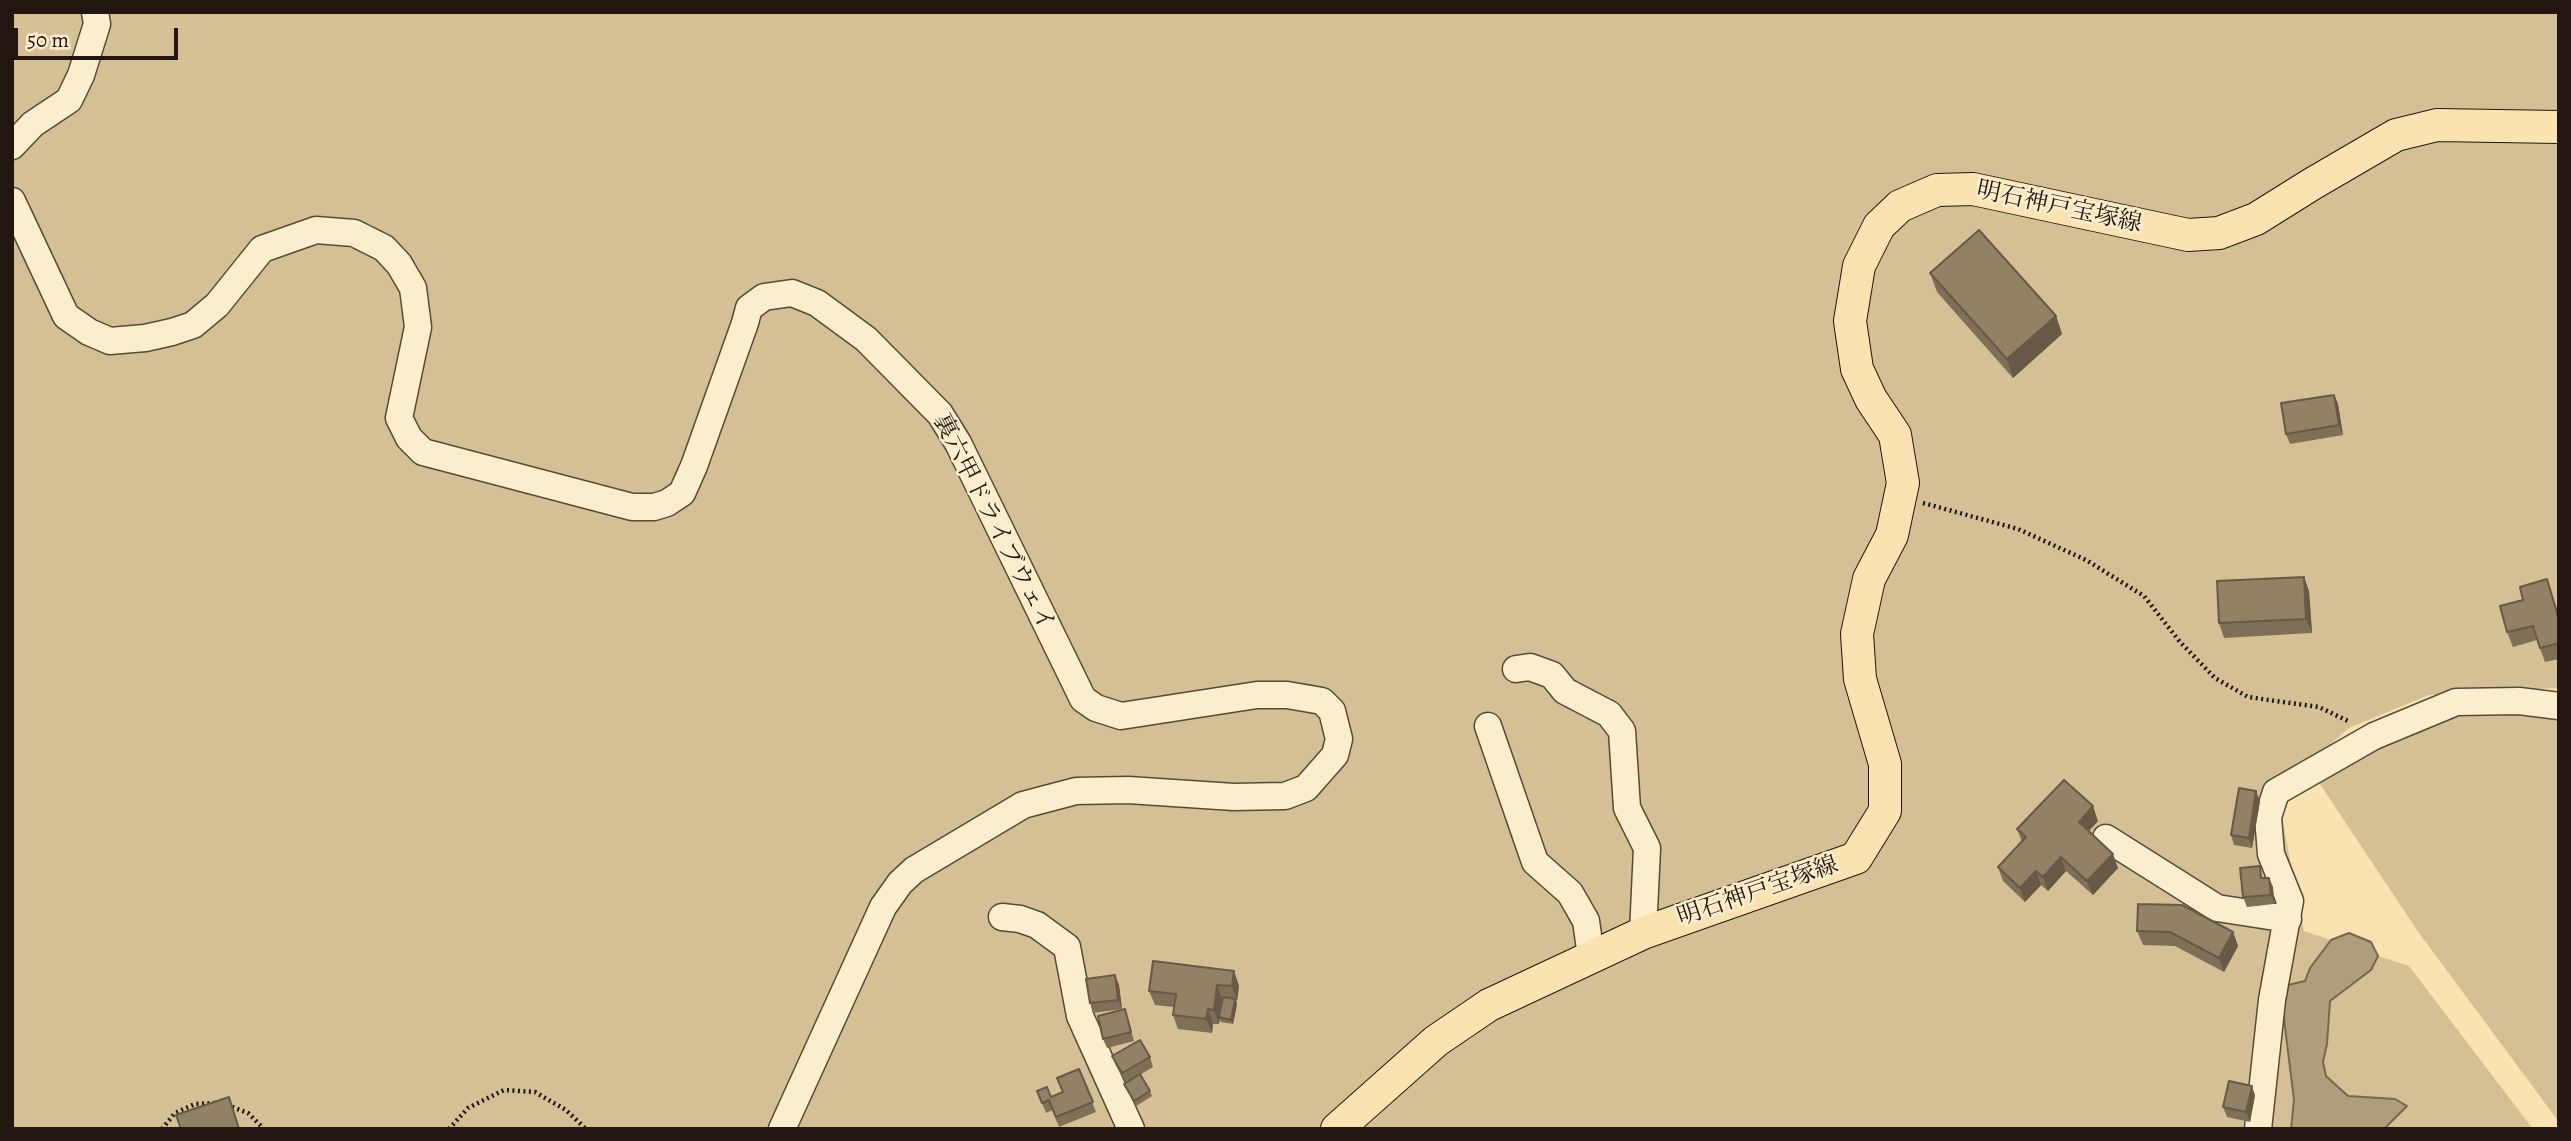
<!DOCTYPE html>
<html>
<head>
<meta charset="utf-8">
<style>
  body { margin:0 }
  #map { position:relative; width:2571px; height:1141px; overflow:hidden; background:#fae3b1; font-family:Alegreya,serif }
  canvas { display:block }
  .frame { position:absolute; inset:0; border:14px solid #211610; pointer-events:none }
  .scale { position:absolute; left:14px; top:28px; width:164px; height:32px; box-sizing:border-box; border:4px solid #211610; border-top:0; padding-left:9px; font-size:21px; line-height:24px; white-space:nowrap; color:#211610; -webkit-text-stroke:5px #fcedcc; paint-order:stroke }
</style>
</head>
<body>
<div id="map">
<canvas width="2571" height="1141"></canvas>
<div class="frame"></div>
<div class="scale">50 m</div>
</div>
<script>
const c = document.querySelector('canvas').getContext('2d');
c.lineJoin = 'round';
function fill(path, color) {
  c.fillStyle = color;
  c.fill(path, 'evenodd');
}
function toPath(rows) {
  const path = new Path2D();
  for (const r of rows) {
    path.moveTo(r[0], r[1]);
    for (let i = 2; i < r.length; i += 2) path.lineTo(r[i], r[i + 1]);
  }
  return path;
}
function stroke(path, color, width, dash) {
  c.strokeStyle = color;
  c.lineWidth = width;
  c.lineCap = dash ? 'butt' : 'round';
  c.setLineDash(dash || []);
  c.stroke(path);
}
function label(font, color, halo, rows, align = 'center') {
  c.font = font + ' Alegreya,"Noto Serif JP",serif';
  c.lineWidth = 5;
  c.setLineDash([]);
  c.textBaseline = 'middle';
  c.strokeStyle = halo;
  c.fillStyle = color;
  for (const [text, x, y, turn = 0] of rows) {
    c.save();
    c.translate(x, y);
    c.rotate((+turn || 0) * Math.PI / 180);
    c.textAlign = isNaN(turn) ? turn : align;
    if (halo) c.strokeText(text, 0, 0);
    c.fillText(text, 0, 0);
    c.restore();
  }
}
const green = toPath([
  [12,12,2559,12,2559,688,2429,695,2349,728,2277,793,2304,931,2409,966,2533,1129,12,1129],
  [2465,711,2559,713,2559,1122,2419,933,2314,775]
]);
const water = toPath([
  [2349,933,2371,942,2378,956,2371,970,2330,1001,2327,1044,2323,1062,2326,1076,2348,1096,2395,1099,2407,1106,2384,1129,2291,1129,2294,1100,2283,1011,2288,985,2305,981,2310,968,2331,940,2349,933]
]);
const path = toPath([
  [1923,503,2018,529,2086,560,2144,596,2180,642,2215,678,2248,697,2319,707,2350,722],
  [227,1105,248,1113,264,1129],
  [162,1129,175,1113,195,1104,215,1103],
  [449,1129,468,1108,504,1090,535,1092,566,1110,586,1129]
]);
const minor = toPath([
  [12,146,33,124,69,100,81,75,97,24,95,12],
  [12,201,66,316,89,332,110,341,145,338,172,332,193,325,217,305,262,249,316,230,354,233,384,248,399,264,413,288,418,327,399,418,409,438,423,452,632,507,654,507,667,503,682,493,694,466,745,323,749,308,764,297,792,293,817,303,866,339,940,414,958,443,1083,699,1096,708,1121,716,1257,695,1287,695,1322,701,1332,711,1339,739,1335,755,1306,788,1285,796,1234,797,1128,790,1076,791,1023,805,914,870,900,883,883,907,782,1129],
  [1516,669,1530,667,1552,675,1565,691,1609,714,1622,731,1627,808,1647,848,1643,933],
  [1488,726,1535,862,1570,893,1586,921,1591,956],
  [2106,838,2217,908,2288,919],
  [1002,917,1020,919,1037,925,1067,947,1080,1016,1131,1129],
  [2258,1129,2272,1000,2290,901,2271,854,2268,817,2276,792,2374,736,2456,702,2519,701,2559,706]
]);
const major = toPath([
  [1337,1129,1436,1041,1489,1005,1643,933,1856,858,1885,811,1885,764,1860,679,1857,634,1869,579,1892,535,1903,483,1895,435,1871,399,1857,369,1850,321,1859,266,1879,226,1900,206,1937,190,1973,189,2188,235,2219,233,2256,219,2312,184,2396,135,2437,125,2559,127]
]);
const wall = toPath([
  [1930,273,2056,316,2062,334,2013,378,1937,292],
  [2334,395,2338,404,2343,435,2290,444,2286,434],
  [2547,579,2559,616,2559,659,2545,662,2537,640,2513,647,2507,632,2523,600],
  [2309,591,2312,633,2224,638,2219,623],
  [2260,801,2252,848,2234,845,2231,835],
  [2098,821,2089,831,2118,868,2093,895,2066,871,2048,891,2041,885,2025,902,2003,881,1998,867,2022,842,2017,829],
  [2263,876,2263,878,2273,887,2274,904,2247,907,2243,897],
  [2137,931,2233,932,2238,946,2224,972,2175,946,2143,945],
  [1234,971,1239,986,1237,1001,1236,1000,1237,1004,1233,1024,1221,1022,1220,1019,1219,1024,1213,1024,1212,1033,1178,1029,1173,1015,1174,1007,1155,1005,1149,991],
  [1115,975,1119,985,1122,1009,1093,1013,1090,1003],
  [1125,1009,1134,1041,1107,1048,1103,1039],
  [1112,1056,1150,1057,1153,1067,1126,1083,1116,1066],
  [1079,1069,1096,1112,1059,1127,1052,1110,1046,1113,1037,1091,1051,1097,1063,1092],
  [1124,1084,1150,1091,1152,1096,1136,1106],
  [2255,1095,2250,1122,2227,1117,2223,1107]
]);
const shadedWall = toPath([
  [2056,316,2062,334,2013,378,2007,359],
  [2334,395,2338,404,2343,435,2339,425],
  [2304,577,2309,591,2312,633,2306,619],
  [2547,579,2552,593,2559,616,2559,620],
  [2256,791,2260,801,2252,848,2249,838],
  [2093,806,2098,821,2084,836,2079,822],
  [2113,854,2118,868,2093,895,2087,881],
  [2061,857,2066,871,2048,891,2043,877],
  [2036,871,2041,885,2025,902,2020,888],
  [2269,878,2273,887,2274,904,2271,895],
  [2233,932,2238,946,2224,972,2219,958],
  [1234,971,1239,986,1237,1001,1232,986],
  [1115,975,1119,985,1122,1009,1118,1000],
  [1217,985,1222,999,1219,1024,1214,1010],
  [1235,999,1237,1004,1233,1024,1231,1020],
  [1208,1009,1213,1024,1212,1033,1206,1019],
  [2252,1086,2255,1095,2250,1122,2246,1112]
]);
const building = toPath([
  [1979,230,2056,316,2007,359,1930,273,1979,230],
  [2334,395,2339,425,2286,434,2281,403,2334,395],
  [2304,577,2306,619,2219,623,2217,581,2304,577],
  [2547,579,2559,620,2559,643,2540,648,2533,626,2507,632,2500,606,2523,600,2520,587,2547,579],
  [2064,780,2093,806,2079,822,2113,854,2087,881,2061,857,2043,877,2036,871,2020,888,1998,867,2026,837,2017,829,2064,780],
  [2239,788,2256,791,2249,838,2231,835,2239,788],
  [2260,866,2261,878,2269,878,2271,895,2243,897,2240,868,2260,866],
  [2138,904,2182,905,2233,932,2219,958,2170,932,2137,931,2138,904],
  [1153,961,1234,971,1232,986,1217,985,1214,1010,1208,1009,1206,1019,1173,1015,1176,994,1149,991,1153,961],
  [1115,975,1118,1000,1090,1003,1086,979,1115,975],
  [1223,997,1235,999,1231,1020,1219,1017,1223,997],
  [1125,1009,1131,1032,1103,1039,1098,1016,1125,1009],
  [1140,1040,1150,1057,1122,1073,1112,1056,1140,1040],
  [1079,1069,1093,1102,1056,1117,1049,1100,1042,1103,1037,1091,1047,1087,1051,1097,1063,1092,1057,1078,1079,1069],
  [1140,1074,1150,1091,1134,1101,1124,1084,1140,1074],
  [2229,1081,2252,1086,2246,1112,2223,1107,2229,1081],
  [229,1097,239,1129,181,1129,176,1115,229,1097]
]);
const streetNames = [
  ["明石神戸宝塚線",2059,208,12],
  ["裏六甲ドライブウェイ",993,523,63],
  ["明石神戸宝塚線",1758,892,-19]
];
fill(green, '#d5c096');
fill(water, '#b09d7a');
stroke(water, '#776750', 2);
stroke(minor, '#574938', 29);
stroke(major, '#211610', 34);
stroke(path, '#211610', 4.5, [2, 3.5]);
stroke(minor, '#fcedcc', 26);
stroke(major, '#fae3b1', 32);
fill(wall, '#7e6f56');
fill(shadedWall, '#665a46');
fill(building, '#928164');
stroke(building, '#665a46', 2);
label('24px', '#211610', '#fcedcc', streetNames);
</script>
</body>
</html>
